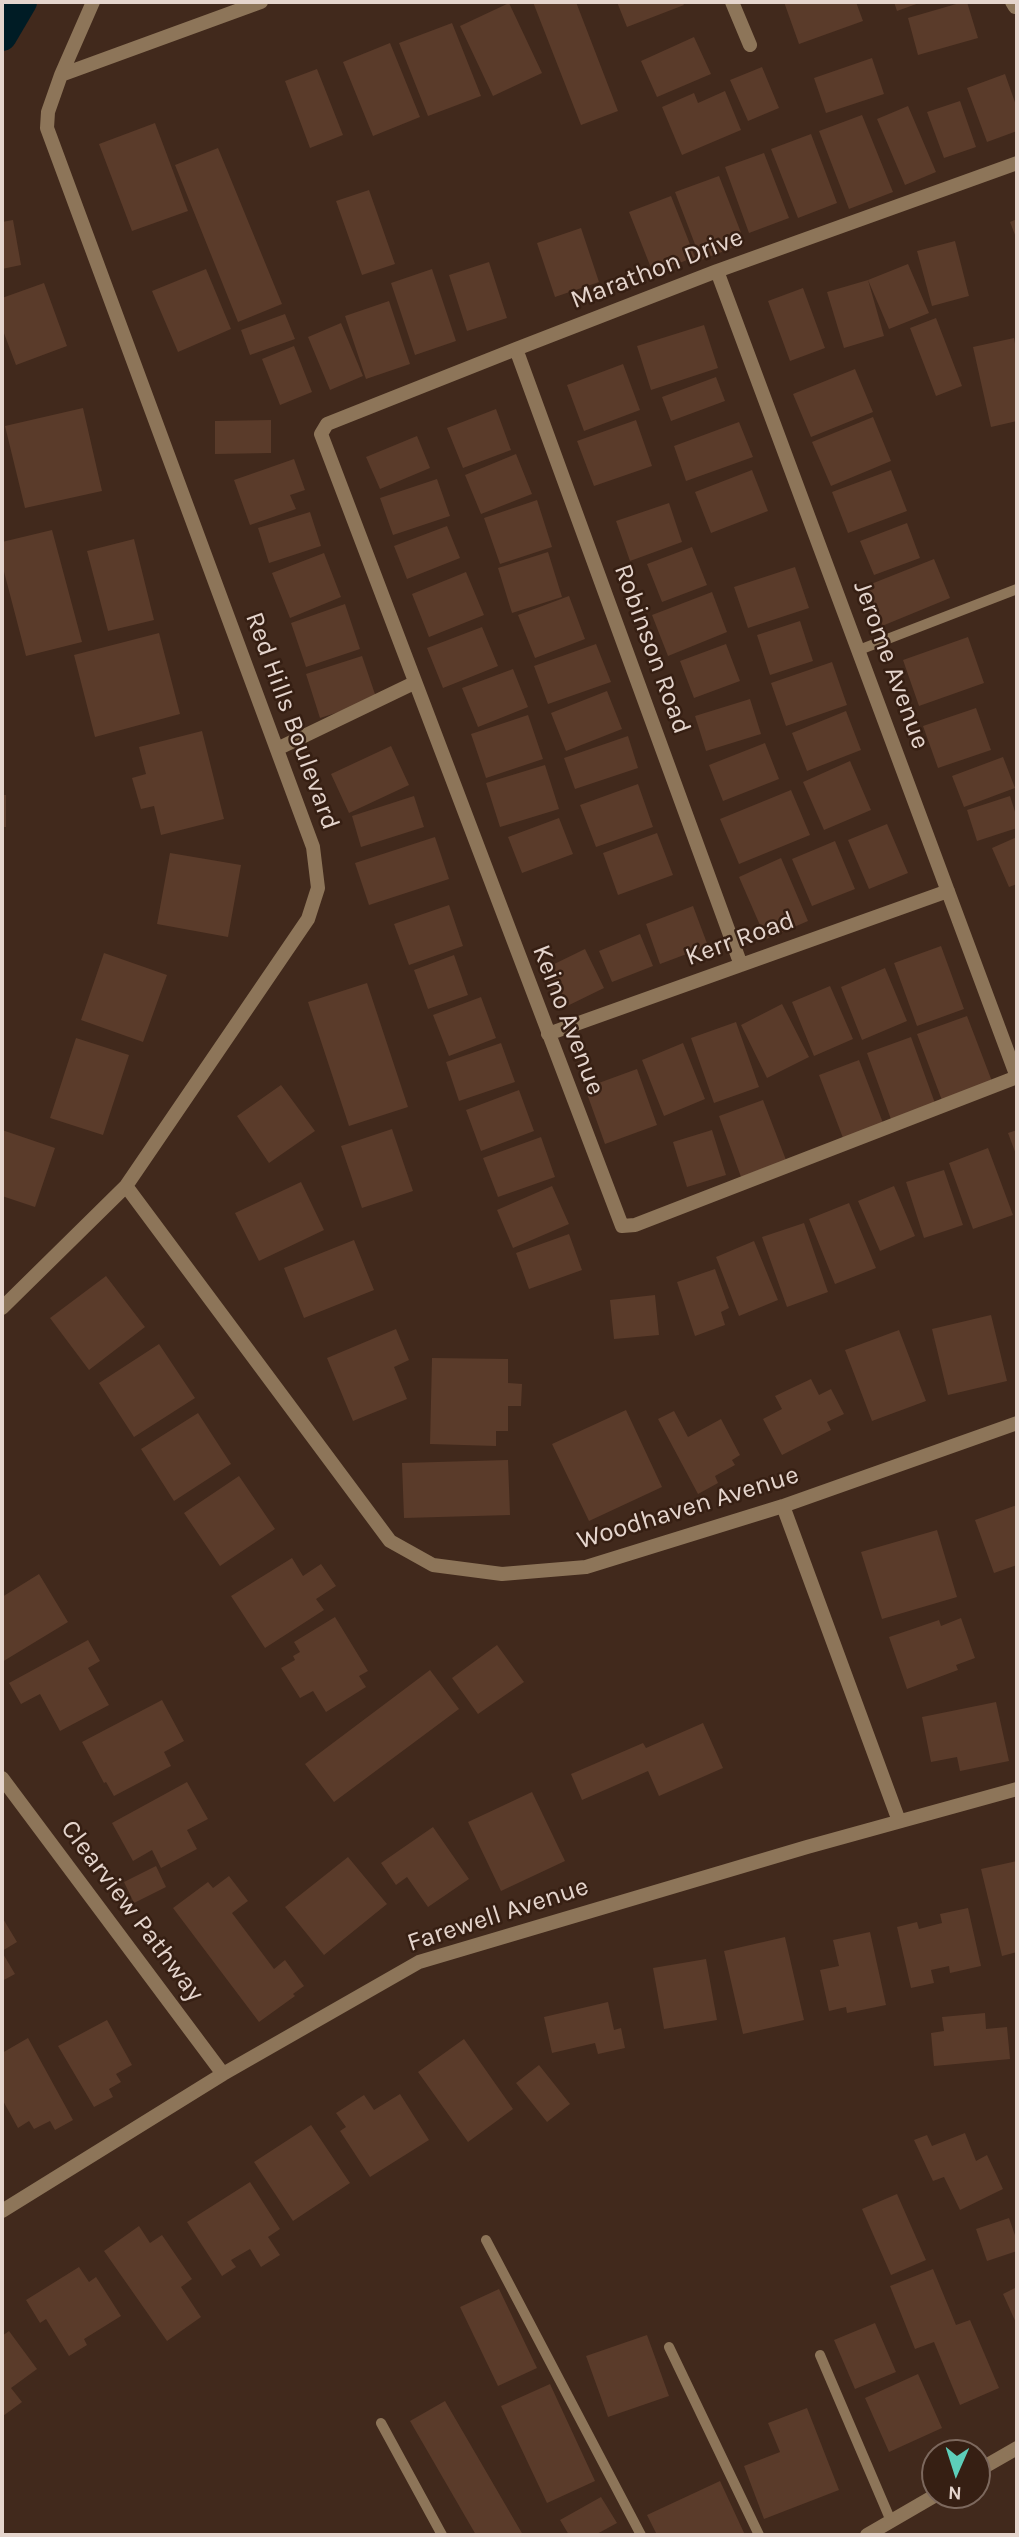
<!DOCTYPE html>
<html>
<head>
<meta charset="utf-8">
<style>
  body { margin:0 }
  #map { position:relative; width:1019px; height:2537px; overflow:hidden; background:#41291c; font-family:Karla,sans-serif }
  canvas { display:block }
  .frame { position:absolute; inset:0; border:4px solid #e5d5cd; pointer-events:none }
  .north { position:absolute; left:921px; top:2439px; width:70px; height:70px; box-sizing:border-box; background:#361f13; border:2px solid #7c685d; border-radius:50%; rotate:183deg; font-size:19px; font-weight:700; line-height:28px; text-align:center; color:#e5d5cd }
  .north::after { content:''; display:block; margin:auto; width:24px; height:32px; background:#5dceb9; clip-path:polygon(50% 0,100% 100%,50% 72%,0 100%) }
</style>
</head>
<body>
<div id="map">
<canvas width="1019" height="2537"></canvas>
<div class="frame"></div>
<div class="north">N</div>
</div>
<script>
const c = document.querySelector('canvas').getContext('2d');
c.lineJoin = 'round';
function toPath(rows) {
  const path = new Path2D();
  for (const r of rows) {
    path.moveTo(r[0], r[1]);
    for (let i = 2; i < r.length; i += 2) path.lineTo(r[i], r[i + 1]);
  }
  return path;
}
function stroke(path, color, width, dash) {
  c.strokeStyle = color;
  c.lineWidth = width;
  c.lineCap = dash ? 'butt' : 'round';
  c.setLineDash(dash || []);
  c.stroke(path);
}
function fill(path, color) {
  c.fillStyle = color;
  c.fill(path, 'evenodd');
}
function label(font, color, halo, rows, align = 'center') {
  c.font = font + ' Karla,sans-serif';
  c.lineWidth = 5;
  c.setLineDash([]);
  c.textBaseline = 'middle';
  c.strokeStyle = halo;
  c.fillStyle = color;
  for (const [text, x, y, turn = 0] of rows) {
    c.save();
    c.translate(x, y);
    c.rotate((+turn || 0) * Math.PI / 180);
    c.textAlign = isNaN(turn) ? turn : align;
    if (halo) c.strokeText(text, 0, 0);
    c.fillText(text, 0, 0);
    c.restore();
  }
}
const canal = toPath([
  [2,36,22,2]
]);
const building = toPath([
  [533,2,576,2,618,111,581,125],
  [617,2,682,2,684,5,627,27],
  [784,2,856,2,863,21,799,44],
  [894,2,922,2,897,11],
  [963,2,967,2,978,38,918,55,908,18],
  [509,3,542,73,493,96,460,26],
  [452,23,481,96,428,116,399,43],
  [694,37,711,74,657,97,641,61],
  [390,43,420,117,373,136,343,62],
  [872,58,884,94,826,113,814,78],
  [762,67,779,108,748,121,730,80],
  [317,69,343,135,310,148,285,81],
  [1005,74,1017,108,1017,131,987,142,967,88],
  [725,91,741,130,682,155,662,107,694,93,698,103],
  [960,101,976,147,944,158,927,112],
  [908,106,936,172,905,185,877,119],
  [862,115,893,192,849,209,819,131],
  [155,123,188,211,132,231,99,144],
  [811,134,837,203,798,218,771,149],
  [218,148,282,304,238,322,175,165],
  [764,153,789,218,749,233,725,167],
  [719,176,745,243,701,260,675,192],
  [369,190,395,264,362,275,336,201],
  [671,196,695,257,653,273,629,212],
  [1017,219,1017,240,1010,222],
  [13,220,21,265,2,269,2,222],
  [581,228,599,282,555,297,537,243],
  [955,241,969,296,932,306,917,251],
  [489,262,507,318,467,331,449,275],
  [908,264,929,313,889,329,868,280],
  [206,269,231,329,178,352,152,291],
  [432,269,456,341,415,355,391,283],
  [868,280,884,336,844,348,827,292],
  [44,283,67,346,16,365,2,328,2,298],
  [803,288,825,348,790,361,768,301],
  [389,301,410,364,366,379,345,316],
  [285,314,295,339,250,355,241,330],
  [936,318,962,386,936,396,910,328],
  [341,323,363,376,330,390,308,337],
  [704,325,718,368,651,390,637,346],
  [1014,338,1017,355,1017,421,991,427,973,347],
  [294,346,312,392,280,405,262,359],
  [623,364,640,410,584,431,567,385],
  [855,369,873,412,811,437,793,394],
  [716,377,725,401,671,421,662,397],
  [83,408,102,491,25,508,5,426],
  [496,409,511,450,463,468,447,428],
  [873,417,891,461,831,486,812,442],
  [271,420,271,453,215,454,215,421],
  [636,420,652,466,594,486,577,441],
  [739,422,753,457,686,481,674,446],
  [417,436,430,468,380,489,366,457],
  [516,454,532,494,481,514,465,475],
  [294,459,305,490,290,495,296,509,250,525,234,480],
  [752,470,768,511,711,533,695,492],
  [891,470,907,511,848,533,832,492],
  [437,479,450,516,393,535,380,498],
  [537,500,552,547,500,564,484,518],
  [669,503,682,542,630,561,616,521],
  [310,512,321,546,269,563,258,528],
  [907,523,920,558,874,575,860,541],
  [447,526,460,558,407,579,394,546],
  [52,530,82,642,26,656,2,564,2,542],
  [134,539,154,620,108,631,87,551],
  [692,547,707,585,662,602,647,564],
  [548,552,562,597,512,613,498,568],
  [324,553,341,597,290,618,272,573],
  [934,559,950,598,882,626,866,586],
  [795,567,809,608,748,628,734,587],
  [466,572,484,615,429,637,412,594],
  [712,592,727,632,668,656,652,615],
  [569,596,585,639,535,658,518,615],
  [345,604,360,649,306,667,291,623],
  [800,621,813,661,770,675,757,635],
  [482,627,498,666,443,688,427,648],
  [159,633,180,714,95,737,74,655],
  [968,637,984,683,919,706,903,660],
  [596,644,611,682,548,704,534,666],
  [726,644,740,681,694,698,680,661],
  [362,656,377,700,320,718,306,674],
  [832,662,847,705,786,726,771,683],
  [513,669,528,707,478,727,462,688],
  [607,691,622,729,566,751,551,713],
  [750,699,761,734,706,751,695,716],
  [976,708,991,750,938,768,923,726],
  [846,711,861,750,807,771,792,733],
  [528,715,543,759,486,778,471,734],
  [202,731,224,819,161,835,154,806,141,809,132,778,146,774,139,747],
  [628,736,638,768,575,789,564,758],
  [765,743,779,779,723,801,709,765],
  [391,746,409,785,349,813,331,774],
  [1003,757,1015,788,964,807,952,776],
  [850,761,871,810,824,830,803,782],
  [545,765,559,809,500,827,486,783],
  [638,784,653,827,596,847,580,805],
  [791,790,810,835,739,864,720,819],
  [2,795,6,795,6,827,2,827],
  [414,796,424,827,361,847,352,816],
  [1010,796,1017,818,1017,828,977,841,967,810],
  [559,818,573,854,522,873,508,837],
  [887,824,908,873,869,889,848,840],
  [657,833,673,875,618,895,603,853],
  [435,837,449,879,369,905,355,863],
  [1017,837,1017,884,1009,887,992,848],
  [835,841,855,889,812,906,792,859],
  [170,853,241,865,228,937,157,924],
  [781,858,808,921,766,939,739,877],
  [449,905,463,946,409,965,394,924],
  [693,906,708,946,660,964,646,924],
  [640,934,653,966,612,982,599,951],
  [941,946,964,1009,917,1026,894,963],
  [585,949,604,988,561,1009,542,970],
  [104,953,167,975,143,1042,81,1020],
  [454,955,468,995,428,1009,414,970],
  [885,968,907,1021,862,1040,841,987],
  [367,983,408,1107,349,1126,308,1002],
  [830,986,853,1039,814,1056,792,1002],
  [481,997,496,1038,449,1056,433,1015],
  [782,1004,809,1057,767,1078,741,1025],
  [967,1016,993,1084,943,1103,917,1034],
  [736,1022,759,1087,714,1103,691,1038],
  [911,1037,936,1106,892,1122,867,1053],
  [76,1038,129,1055,103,1135,50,1118],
  [501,1043,515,1082,459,1101,446,1062],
  [683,1043,705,1099,664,1116,642,1060],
  [859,1060,883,1123,843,1138,819,1075],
  [637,1069,657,1125,605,1144,585,1088],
  [281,1085,315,1131,269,1163,237,1116],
  [519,1090,534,1131,481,1151,466,1110],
  [763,1100,786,1160,741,1177,719,1116],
  [392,1129,413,1191,362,1208,341,1146],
  [2,1130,55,1148,35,1207,2,1196],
  [712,1130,726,1175,687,1187,673,1142],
  [1017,1130,1017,1157,1008,1133],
  [541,1137,555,1177,498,1197,483,1158],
  [988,1148,1013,1215,973,1229,949,1163],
  [944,1170,963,1225,924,1238,906,1182],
  [301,1182,324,1230,259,1261,235,1213],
  [552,1186,569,1224,513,1248,497,1210],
  [894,1186,915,1236,880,1251,858,1201],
  [849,1203,876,1268,835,1284,809,1219],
  [804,1223,828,1292,787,1307,762,1237],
  [569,1234,582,1270,529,1289,516,1253],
  [354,1240,374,1290,304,1318,284,1268],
  [754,1241,778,1300,739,1316,716,1257],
  [715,1269,729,1308,721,1312,725,1325,695,1336,677,1282],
  [106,1276,145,1327,89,1370,50,1318],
  [655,1295,659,1335,614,1339,610,1300],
  [991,1315,1007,1381,948,1395,932,1329],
  [396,1329,409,1360,394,1367,407,1399,353,1421,327,1358],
  [899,1330,926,1401,872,1421,845,1350],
  [159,1344,195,1398,134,1437,99,1383],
  [432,1358,508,1359,508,1383,522,1384,521,1406,508,1406,508,1431,496,1431,496,1446,430,1444],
  [811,1379,819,1395,831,1389,844,1414,827,1422,831,1430,782,1455,763,1419,782,1409,775,1396],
  [626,1410,662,1487,589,1521,552,1444],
  [674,1411,688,1437,721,1419,740,1455,732,1460,735,1465,715,1476,718,1483,698,1494,658,1419],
  [198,1413,231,1464,174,1501,141,1449],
  [508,1460,510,1515,404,1518,402,1463],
  [239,1476,275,1529,220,1566,184,1513],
  [1017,1505,1017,1565,994,1573,975,1520],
  [937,1530,957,1597,882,1619,861,1552],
  [292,1558,303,1576,321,1564,336,1586,316,1599,324,1610,265,1648,231,1596],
  [39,1574,68,1622,2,1662,2,1597],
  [335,1617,368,1671,359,1676,366,1687,326,1712,313,1691,300,1698,281,1668,295,1660,293,1656,300,1652,294,1642],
  [961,1618,975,1658,956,1665,958,1670,907,1689,889,1637,939,1620,941,1626],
  [88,1640,100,1661,88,1668,109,1705,60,1731,40,1694,21,1704,9,1683],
  [497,1645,524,1682,478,1714,452,1678],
  [430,1670,459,1709,334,1802,305,1764],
  [162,1700,184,1741,164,1752,171,1766,114,1796,106,1782,104,1783,82,1742],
  [996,1702,1009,1761,960,1771,957,1757,931,1762,922,1717],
  [703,1723,723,1768,659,1796,648,1771,582,1800,571,1774,643,1743,646,1748],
  [187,1782,208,1819,187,1830,197,1849,161,1868,152,1850,133,1861,112,1823],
  [532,1792,565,1861,501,1891,468,1822],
  [433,1827,469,1879,428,1907,407,1877,396,1885,381,1863],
  [348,1857,387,1904,324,1955,285,1907],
  [1017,1861,1017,1952,1002,1956,981,1869],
  [156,1866,166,1887,134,1903,124,1882],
  [229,1876,248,1901,232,1913,274,1969,285,1960,304,1986,293,1994,295,1996,259,2022,173,1908,208,1882,213,1888],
  [968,1908,981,1966,950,1973,949,1966,931,1970,934,1983,911,1988,897,1927,917,1922,919,1929,942,1923,940,1914],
  [2,1917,17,1942,2,1951],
  [870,1932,886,2005,847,2013,846,2007,829,2011,820,1970,839,1966,833,1940],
  [785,1937,804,2020,743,2034,724,1951],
  [2,1952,15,1974,2,1981],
  [706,1959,717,2020,664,2029,653,1968],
  [608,2002,614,2030,621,2028,625,2048,598,2054,595,2043,552,2053,544,2017],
  [985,2013,986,2029,1007,2027,1010,2059,934,2066,931,2033,944,2031,942,2017],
  [107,2020,132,2065,116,2074,121,2082,109,2089,113,2097,94,2107,58,2046],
  [28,2038,73,2120,55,2130,50,2121,34,2129,29,2121,18,2128,2,2099,2,2053],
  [464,2039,513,2109,468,2142,418,2072],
  [539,2065,570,2104,547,2122,516,2083],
  [400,2094,429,2140,370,2177,340,2131,346,2127,336,2113,364,2095,374,2110],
  [311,2125,350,2183,293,2221,254,2162],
  [965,2133,976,2161,987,2155,1003,2189,960,2210,944,2177,933,2181,914,2140,927,2135,932,2146],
  [250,2182,280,2229,268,2237,280,2255,261,2267,250,2249,231,2260,236,2267,222,2276,187,2222],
  [897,2194,926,2260,891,2275,862,2209],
  [1009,2218,1017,2241,1017,2251,987,2261,976,2229],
  [139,2226,150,2243,162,2235,192,2279,181,2287,201,2317,167,2341,104,2251],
  [79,2267,89,2282,96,2277,121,2316,84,2339,87,2345,69,2356,46,2319,40,2323,26,2300],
  [933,2269,956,2325,970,2320,999,2388,960,2405,934,2342,915,2349,890,2286],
  [1017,2287,1017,2325,1003,2294],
  [499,2289,537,2368,498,2386,460,2307],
  [875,2323,896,2372,855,2389,834,2340],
  [9,2331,37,2369,11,2388,22,2402,3,2416,2,2336],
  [647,2335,669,2396,608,2417,586,2356],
  [918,2374,942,2428,889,2452,865,2398],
  [550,2384,595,2481,547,2503,501,2406],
  [445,2401,523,2535,476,2535,410,2421],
  [807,2408,839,2490,764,2519,744,2466,780,2452,768,2423],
  [720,2481,745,2535,657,2535,647,2515],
  [601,2497,617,2523,595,2535,569,2535,560,2520]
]);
const lane = toPath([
  [859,650,1017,589],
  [486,2240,641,2535],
  [669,2347,759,2535],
  [820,2355,891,2521],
  [381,2423,442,2535]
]);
const street = toPath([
  [732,2,750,45],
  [1012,2,1015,7],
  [61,75,261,2],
  [717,271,1017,1077,635,1225,622,1226,321,434,327,424,516,349,717,271,1017,163],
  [516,349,741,965],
  [277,749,414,683],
  [548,1034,948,891],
  [126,1186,390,1541,433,1565,502,1574,586,1567,783,1506,1017,1423],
  [2,1308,126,1186,308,919,318,888,313,847,47,128,48,112,61,75,93,2],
  [783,1506,899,1821],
  [2,1778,223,2074],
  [2,2211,223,2074,419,1962,807,1847,1017,1789],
  [977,2471,1017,2448],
  [867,2535,936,2495]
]);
const streetNames = [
  ["Marathon Drive",657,269,-21],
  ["Robinson Road",652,649,70],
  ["Jerome Avenue",891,665,70],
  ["Red Hills Boulevard",292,721,70],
  ["Kerr Road",740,939,-20],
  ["Keino Avenue",568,1020,69],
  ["Woodhaven Avenue",688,1508,-17],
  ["Clearview Pathway",132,1911,53],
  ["Farewell Avenue",498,1915,-18]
];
stroke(canal, '#001c25', 30);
fill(building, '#5a3b2a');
stroke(lane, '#8d7559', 10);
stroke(street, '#8d7559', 14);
label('26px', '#e5d5cd', '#361f13', streetNames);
</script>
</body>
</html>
